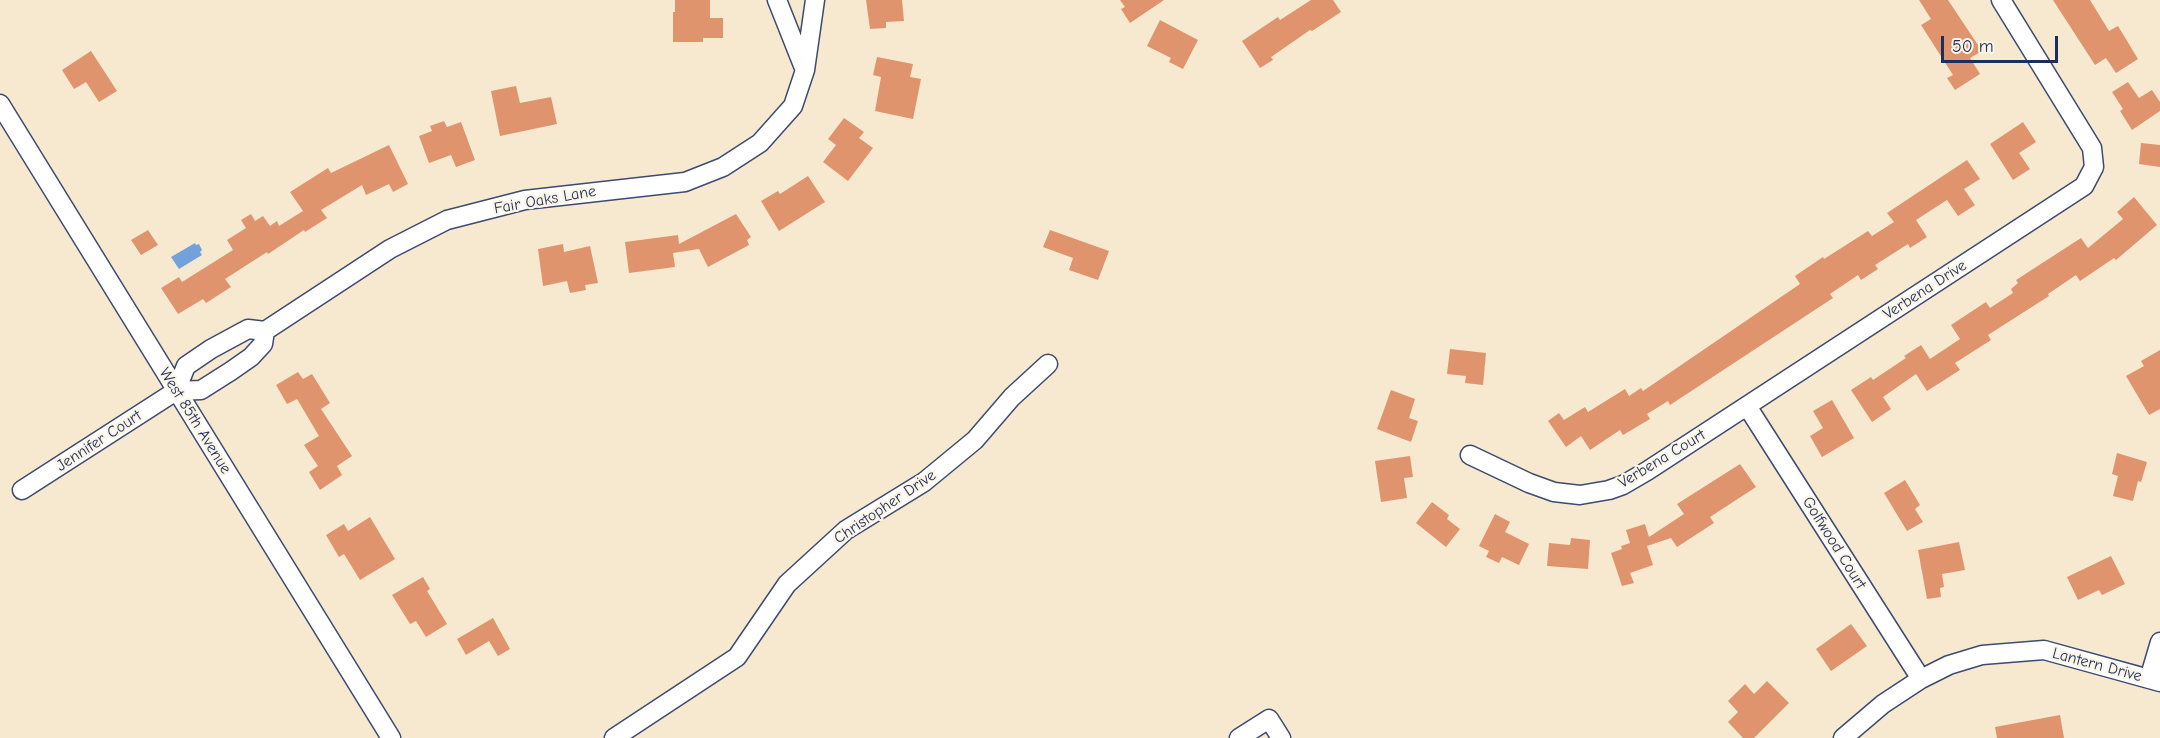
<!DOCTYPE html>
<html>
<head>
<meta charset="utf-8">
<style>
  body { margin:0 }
  #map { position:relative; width:2160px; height:738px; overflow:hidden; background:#f6e9d0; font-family:"Comic Neue",sans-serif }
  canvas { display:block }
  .scale { position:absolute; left:1941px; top:36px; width:117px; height:27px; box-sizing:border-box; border:3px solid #1b2f5e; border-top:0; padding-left:8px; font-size:18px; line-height:21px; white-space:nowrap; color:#1b2f5e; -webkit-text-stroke:4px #fcf5e5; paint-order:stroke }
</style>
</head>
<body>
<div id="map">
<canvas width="2160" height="738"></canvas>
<div class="scale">50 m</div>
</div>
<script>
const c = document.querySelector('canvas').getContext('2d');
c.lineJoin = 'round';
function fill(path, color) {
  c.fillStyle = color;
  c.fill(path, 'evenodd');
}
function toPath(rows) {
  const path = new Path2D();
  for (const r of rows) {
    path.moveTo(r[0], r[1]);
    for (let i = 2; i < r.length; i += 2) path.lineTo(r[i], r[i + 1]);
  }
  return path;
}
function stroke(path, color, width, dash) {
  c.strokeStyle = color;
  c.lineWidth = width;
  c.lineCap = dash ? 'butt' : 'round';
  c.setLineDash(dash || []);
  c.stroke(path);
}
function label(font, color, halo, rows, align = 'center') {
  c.font = font + ' "Comic Neue",sans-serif';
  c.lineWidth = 4.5;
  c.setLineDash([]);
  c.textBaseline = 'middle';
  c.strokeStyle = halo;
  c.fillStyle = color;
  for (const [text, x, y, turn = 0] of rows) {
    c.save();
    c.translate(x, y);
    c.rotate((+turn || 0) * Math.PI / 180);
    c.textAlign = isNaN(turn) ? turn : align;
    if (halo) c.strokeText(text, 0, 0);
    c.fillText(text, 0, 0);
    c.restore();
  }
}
const water = toPath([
  [195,243,196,245,199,244,202,250,200,252,202,255,179,269,171,257]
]);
const building = toPath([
  [675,0,710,0,710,18,723,18,723,38,703,38,703,42,673,42,673,12,675,12],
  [866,0,902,0,904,21,886,22,886,28,870,29],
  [1120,0,1164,0,1130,23,1121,9,1125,7],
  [1311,0,1333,0,1341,12,1312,31,1310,30,1271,57,1273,60,1260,68,1242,41,1278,17,1280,20],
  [1919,0,1948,0,1982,51,1970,58,1980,74,1955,90,1947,78,1953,75,1921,25,1931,19],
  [2053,0,2090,0,2109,31,2118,26,2138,59,2116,73,2106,58,2095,65],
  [1160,20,1198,40,1183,69,1169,62,1171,58,1147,46],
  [91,51,117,91,99,102,86,82,74,89,62,70],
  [877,57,913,64,910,77,921,79,913,119,875,111,881,77,873,75],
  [2128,82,2139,98,2152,90,2160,102,2160,111,2132,130,2120,111,2123,109,2112,92],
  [516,86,520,103,551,97,557,124,500,136,491,91],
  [844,118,864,132,859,138,873,148,848,181,823,162,836,145,828,139],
  [444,121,447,127,461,122,475,160,456,167,451,155,429,163,419,136,432,131,430,126],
  [2023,122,2036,142,2019,153,2030,169,2013,180,1990,144],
  [2141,143,2160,145,2160,167,2139,164],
  [389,145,408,184,393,192,389,184,366,195,362,185,321,210,327,218,305,232,304,230,268,254,267,252,225,279,231,287,206,303,203,299,178,314,161,288,179,277,182,282,233,250,227,240,246,228,241,220,251,214,255,221,263,216,270,226,277,221,279,226,303,211,290,192,328,168,331,173],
  [1967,160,1980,179,1964,189,1975,205,1958,216,1947,200,1916,220,1927,237,1910,248,1908,244,1875,265,1878,269,1861,280,1858,275,1830,294,1833,298,1670,405,1668,401,1647,414,1650,419,1623,435,1620,430,1590,450,1581,436,1566,447,1548,421,1559,413,1564,420,1585,407,1588,412,1625,389,1629,396,1641,388,1643,391,1800,284,1795,276,1823,257,1824,259,1868,231,1872,236,1894,222,1887,213],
  [808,176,825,202,779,231,761,201,778,191,780,194],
  [2134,197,2157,225,2116,260,2114,258,2080,281,2076,275,2048,294,2049,296,1988,335,1991,340,1955,363,1960,370,1927,391,1916,374,1883,397,1891,409,1872,422,1851,390,1871,377,1873,380,1906,358,1904,356,1921,345,1930,359,1960,339,1951,325,1986,302,1990,308,2013,293,2011,289,2018,283,2016,280,2081,238,2088,248,2123,219,2117,212],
  [736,214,751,237,747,240,749,245,708,267,699,249,673,253,675,267,629,273,625,242,678,235,679,244],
  [148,230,158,245,141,255,131,240],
  [1050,230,1109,251,1098,280,1069,270,1073,258,1043,247],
  [563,244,564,252,590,246,598,283,585,285,586,290,570,293,567,281,543,286,538,249],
  [1450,349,1486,353,1483,385,1465,383,1466,376,1447,374],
  [2160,350,2160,409,2149,415,2126,376,2144,366,2141,361],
  [298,372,303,379,312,374,330,403,321,409,352,456,337,466,342,475,320,490,309,472,318,466,304,445,319,436,297,399,287,404,276,385],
  [1391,390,1415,399,1409,418,1418,421,1411,442,1377,429],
  [1832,400,1854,438,1822,457,1810,436,1823,428,1813,411],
  [2117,453,2147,462,2141,482,2138,481,2133,501,2113,496,2118,476,2112,474],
  [1410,456,1413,477,1404,478,1407,498,1381,502,1375,461],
  [1740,464,1756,487,1710,517,1714,523,1677,547,1671,538,1647,546,1653,565,1630,573,1634,583,1622,586,1611,553,1622,549,1621,546,1630,543,1626,530,1645,524,1649,537,1684,514,1677,504],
  [1905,480,1920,505,1915,509,1923,522,1907,531,1884,493],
  [1432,502,1449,515,1447,519,1460,529,1446,547,1416,523],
  [1495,514,1510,522,1505,532,1529,544,1519,565,1502,557,1499,563,1486,557,1489,551,1479,546],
  [370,517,395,559,360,580,344,554,339,557,326,535,344,524,348,531],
  [1571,538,1590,540,1588,569,1547,566,1549,543,1570,545],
  [1959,542,1965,570,1942,574,1944,587,1940,588,1941,597,1927,599,1918,550],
  [2111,556,2125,584,2102,595,2099,590,2078,600,2067,577],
  [423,577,430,589,427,591,447,624,426,637,416,621,410,624,392,595],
  [493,618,510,649,498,656,489,641,466,655,457,639],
  [1851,624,1867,646,1831,671,1816,649],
  [1767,681,1789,703,1754,738,1743,738,1728,722,1738,712,1728,701,1745,684,1754,694],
  [2060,715,2064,738,1997,738,1995,727]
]);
const minor = toPath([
  [777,0,804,68],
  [0,104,391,738],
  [176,391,186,366,211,349,248,329,265,331,390,249,447,220,525,200,685,182,723,167,760,143,793,106,805,70,815,0],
  [176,391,201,390,231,371,251,357,263,344,265,331],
  [1747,406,1921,679],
  [1470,455,1529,483,1554,492,1580,495,1609,490,1623,485,1647,471,2084,186,2094,167,2092,148,2001,0],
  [22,490,176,391],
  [2149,679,2160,642],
  [614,738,737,657,787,584,846,530,924,482,975,440,1012,397,1048,364],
  [1239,738,1269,719,1281,738],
  [1843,738,1883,704,1921,679,1949,665,1982,655,2044,650,2160,682]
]);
const streetNames = [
  ["Fair Oaks Lane",545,200,-10],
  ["Verbena Drive",1925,290,-33],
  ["West 85th Avenue",195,421,58],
  ["Jennifer Court",99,441,-33],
  ["Verbena Court",1662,459,-31],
  ["Christopher Drive",885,507,-34],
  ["Golfwood Court",1834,543,58],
  ["Lantern Drive",2097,665,15]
];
fill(water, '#71a2dc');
fill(building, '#df946d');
stroke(minor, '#3c4b6f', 21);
stroke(minor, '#fff', 18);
label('16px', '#1b2f5e', '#fcf5e5', streetNames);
</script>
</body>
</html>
